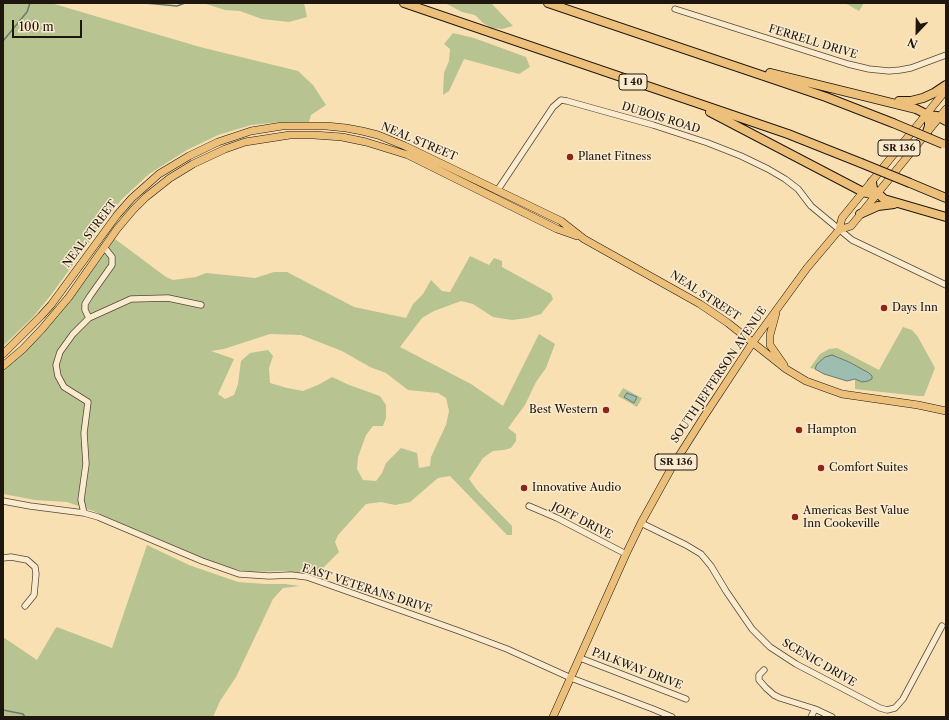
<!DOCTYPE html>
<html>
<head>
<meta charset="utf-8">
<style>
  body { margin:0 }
  #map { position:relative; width:949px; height:720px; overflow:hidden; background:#f8e0b3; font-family:"Libre Caslon Text",serif }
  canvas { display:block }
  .frame { position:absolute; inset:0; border:4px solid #1f160e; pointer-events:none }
  .north { position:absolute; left:897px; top:12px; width:40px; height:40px; -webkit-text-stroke:3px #faebce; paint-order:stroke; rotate:202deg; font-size:11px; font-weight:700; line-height:16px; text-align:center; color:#1f160e }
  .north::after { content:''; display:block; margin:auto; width:14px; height:18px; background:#1f160e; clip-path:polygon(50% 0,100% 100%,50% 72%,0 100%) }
  .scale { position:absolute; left:12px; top:20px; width:70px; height:18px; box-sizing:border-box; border:2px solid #1f160e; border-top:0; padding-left:5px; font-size:12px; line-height:14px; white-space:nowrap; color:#1f160e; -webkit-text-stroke:3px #faebce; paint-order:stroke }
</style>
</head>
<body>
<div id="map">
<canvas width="949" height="720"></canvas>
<div class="frame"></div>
<div class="north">N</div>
<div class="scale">100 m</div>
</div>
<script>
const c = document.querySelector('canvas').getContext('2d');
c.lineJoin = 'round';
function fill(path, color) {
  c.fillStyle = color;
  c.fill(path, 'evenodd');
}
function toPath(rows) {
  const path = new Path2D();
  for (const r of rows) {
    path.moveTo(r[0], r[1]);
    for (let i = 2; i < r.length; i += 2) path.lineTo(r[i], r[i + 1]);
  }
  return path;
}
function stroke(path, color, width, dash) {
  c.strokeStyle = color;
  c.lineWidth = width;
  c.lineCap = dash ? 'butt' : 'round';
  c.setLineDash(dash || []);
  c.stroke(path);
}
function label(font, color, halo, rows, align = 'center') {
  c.font = font + ' "Libre Caslon Text",serif';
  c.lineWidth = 3;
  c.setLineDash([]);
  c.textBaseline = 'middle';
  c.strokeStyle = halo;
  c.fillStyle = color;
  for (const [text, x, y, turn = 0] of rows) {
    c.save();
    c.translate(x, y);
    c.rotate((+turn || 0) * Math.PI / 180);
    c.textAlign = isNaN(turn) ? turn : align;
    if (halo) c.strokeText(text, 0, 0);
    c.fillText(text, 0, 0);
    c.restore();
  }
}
const green = toPath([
  [3,3,51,3,200,47,298,71,313,85,326,105,311,115,309,122,280,122,251,125,218,135,187,150,149,174,122,199,93,237,51,295,33,317,3,346],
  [203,3,304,3,307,17,289,22,262,19,240,11,225,10],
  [445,3,491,3,513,26,502,29,492,28,483,23,475,15,462,12],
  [845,3,864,3,859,11],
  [453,33,474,38,526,57,530,67,519,74,464,59,449,91,443,95,444,73,449,61,450,49,444,44],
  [115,239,166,277,173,280,196,277,206,273,255,278,274,272,287,272,354,307,406,318,413,304,423,294,431,280,442,291,450,292,470,256,489,265,494,258,502,261,502,267,551,294,553,299,541,314,527,318,512,320,493,317,473,304,461,301,434,311,422,318,400,347,471,384,503,406,539,334,555,344,546,368,536,382,525,405,508,428,516,434,516,441,511,448,504,450,493,451,483,458,469,479,477,490,512,526,512,535,507,535,450,476,438,478,410,502,395,505,381,502,366,504,338,535,335,542,339,552,315,576,300,573,284,571,250,572,235,569,210,561,93,511,67,502,35,500,3,494,3,371,42,335,73,298],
  [270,334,301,335,342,351,370,367,386,373,408,390,438,393,446,398,449,411,446,425,431,457,430,466,419,468,417,453,401,448,386,463,382,473,376,481,363,480,357,469,358,457,366,435,373,426,383,426,386,418,386,405,380,396,349,385,332,377,318,385,303,391,287,388,270,383,269,368,273,356,268,350,250,353,241,361,238,384,234,395,225,399,218,394,234,359,211,351,224,349],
  [903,327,912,330,918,337,935,368,924,396,918,396,855,389,855,379,862,382,869,373,836,356,817,364,815,369,810,368,820,354,829,349,837,348,879,370],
  [623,388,642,398,637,407,618,396],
  [147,545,189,565,238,582,266,584,285,584,300,586,283,588,273,599,236,677,220,701,213,717,3,717,3,637,37,660,55,629,57,627,112,648]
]);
const water = toPath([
  [832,355,849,362,869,373,872,376,872,379,868,381,862,382,855,379,847,381,824,374,815,369,817,364,825,357,832,355],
  [627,393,637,397,634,403,624,397,627,393]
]);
const stream = toPath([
  [145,3,177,6,185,3],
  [3,41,27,12,30,3],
  [3,710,23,714,25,717]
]);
const minor = toPath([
  [675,9,848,64,869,69,889,71,900,70,911,68,946,55],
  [497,191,553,107,561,100,567,101,653,125,708,143,741,156,768,169,785,179,798,189,811,206,852,240,946,285],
  [89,318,131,299,168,298,201,305],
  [3,501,30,506,84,513,98,517,202,561,239,574,269,576,291,575,307,577,459,631,507,649,571,678,653,709,672,717],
  [529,506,557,518,626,554],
  [84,513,81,500,86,464,84,433,88,402,64,387,58,376,56,365,60,352,73,334,89,318,85,310,85,304,90,296,112,265,112,257,104,247],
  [641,523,686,545,701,554,711,566,726,591,752,629,770,647,796,664,880,708,887,710,895,708,903,699,942,626],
  [3,558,11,557,27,560,35,567,36,574,34,595,25,606],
  [580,658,686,699],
  [764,670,759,675,759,680,766,688,774,695,780,698,815,709,832,717],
  [811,717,815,709]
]);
const major = toPath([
  [839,230,842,218,946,90],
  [776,313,770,335,770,345,784,365],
  [3,354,41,316,51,305,117,215,132,198,159,174,189,156,218,142,251,131,282,126,326,126,346,128,362,131,378,135,405,146,561,221,584,239,700,304,728,323,786,369,806,381,842,394,918,405,946,411],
  [3,366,23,349,42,329,69,297,117,229,133,210,146,197,170,178,193,164,225,149,245,142,290,135,314,135,342,137,366,142,408,155,557,229,577,236],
  [553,717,626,554,641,523,672,467,703,418,753,342,807,268,839,230,851,226,946,109]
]);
const highway = toPath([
  [404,3,788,134,861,163],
  [548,3,826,97,893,123],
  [770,73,916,109,924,113,929,119,929,126,927,132],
  [899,101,911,101,923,98,934,93,946,85],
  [710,112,863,192,871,194,877,193],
  [926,115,937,116,946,121],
  [872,182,873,189,884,199,946,217],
  [910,183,946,198],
  [860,214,878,206,894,204]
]);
const highwayBridge = toPath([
  [893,123,943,144],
  [861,163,910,183]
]);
const markers = [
  [570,157,4,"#8f2418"],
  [884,308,4,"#8f2418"],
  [606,410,4,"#8f2418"],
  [799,430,4,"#8f2418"],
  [821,468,4,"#8f2418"],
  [524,488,4,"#8f2418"],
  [795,517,4,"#8f2418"]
];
const shields = [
  [633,82,28],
  [899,148,42],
  [676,462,42]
];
const shieldNames = [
  ["I 40",633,82],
  ["SR 136",899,148],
  ["SR 136",676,462]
];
const streetNames = [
  ["FERRELL DRIVE",813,42,17],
  ["DUBOIS ROAD",661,118,17],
  ["NEAL STREET",419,142,23],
  ["NEAL STREET",90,234,-53],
  ["NEAL STREET",705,296,33],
  ["SOUTH JEFFERSON AVENUE",719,375,-56],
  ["JOFF DRIVE",582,521,27],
  ["EAST VETERANS DRIVE",367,589,18],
  ["SCENIC DRIVE",819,663,30],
  ["PALKWAY DRIVE",637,669,21]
];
const poiNames = [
  ["Planet Fitness",578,157],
  ["Days Inn",892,308],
  ["Best Western",598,410,"right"],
  ["Hampton",807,430],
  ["Comfort Suites",829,468],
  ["Innovative Audio",532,488],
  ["Americas Best Value",803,511],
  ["Inn Cookeville",803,524]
];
fill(green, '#b7c391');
fill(water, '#9dbdb1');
stroke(water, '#6b7a70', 1);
stroke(stream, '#6b7a70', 1.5);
stroke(minor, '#554837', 7);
stroke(major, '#1f160e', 8);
stroke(highway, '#1f160e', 10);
stroke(minor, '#faebce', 5.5);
stroke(major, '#ecc07a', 7);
stroke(highway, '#ecc07a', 8);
stroke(highwayBridge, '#1f160e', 10, []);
stroke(highwayBridge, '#ecc07a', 8);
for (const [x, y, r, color] of markers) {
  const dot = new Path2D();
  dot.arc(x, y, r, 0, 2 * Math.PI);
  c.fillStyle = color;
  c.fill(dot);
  stroke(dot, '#faebce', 1.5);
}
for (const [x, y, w] of shields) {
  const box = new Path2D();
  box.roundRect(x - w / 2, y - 8, w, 16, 3);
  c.fillStyle = '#faebce';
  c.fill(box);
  stroke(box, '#1f160e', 1);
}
label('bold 10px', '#1f160e', null, shieldNames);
label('11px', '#1f160e', '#faebce', streetNames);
label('11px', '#1f160e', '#faebce', poiNames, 'left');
</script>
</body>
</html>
